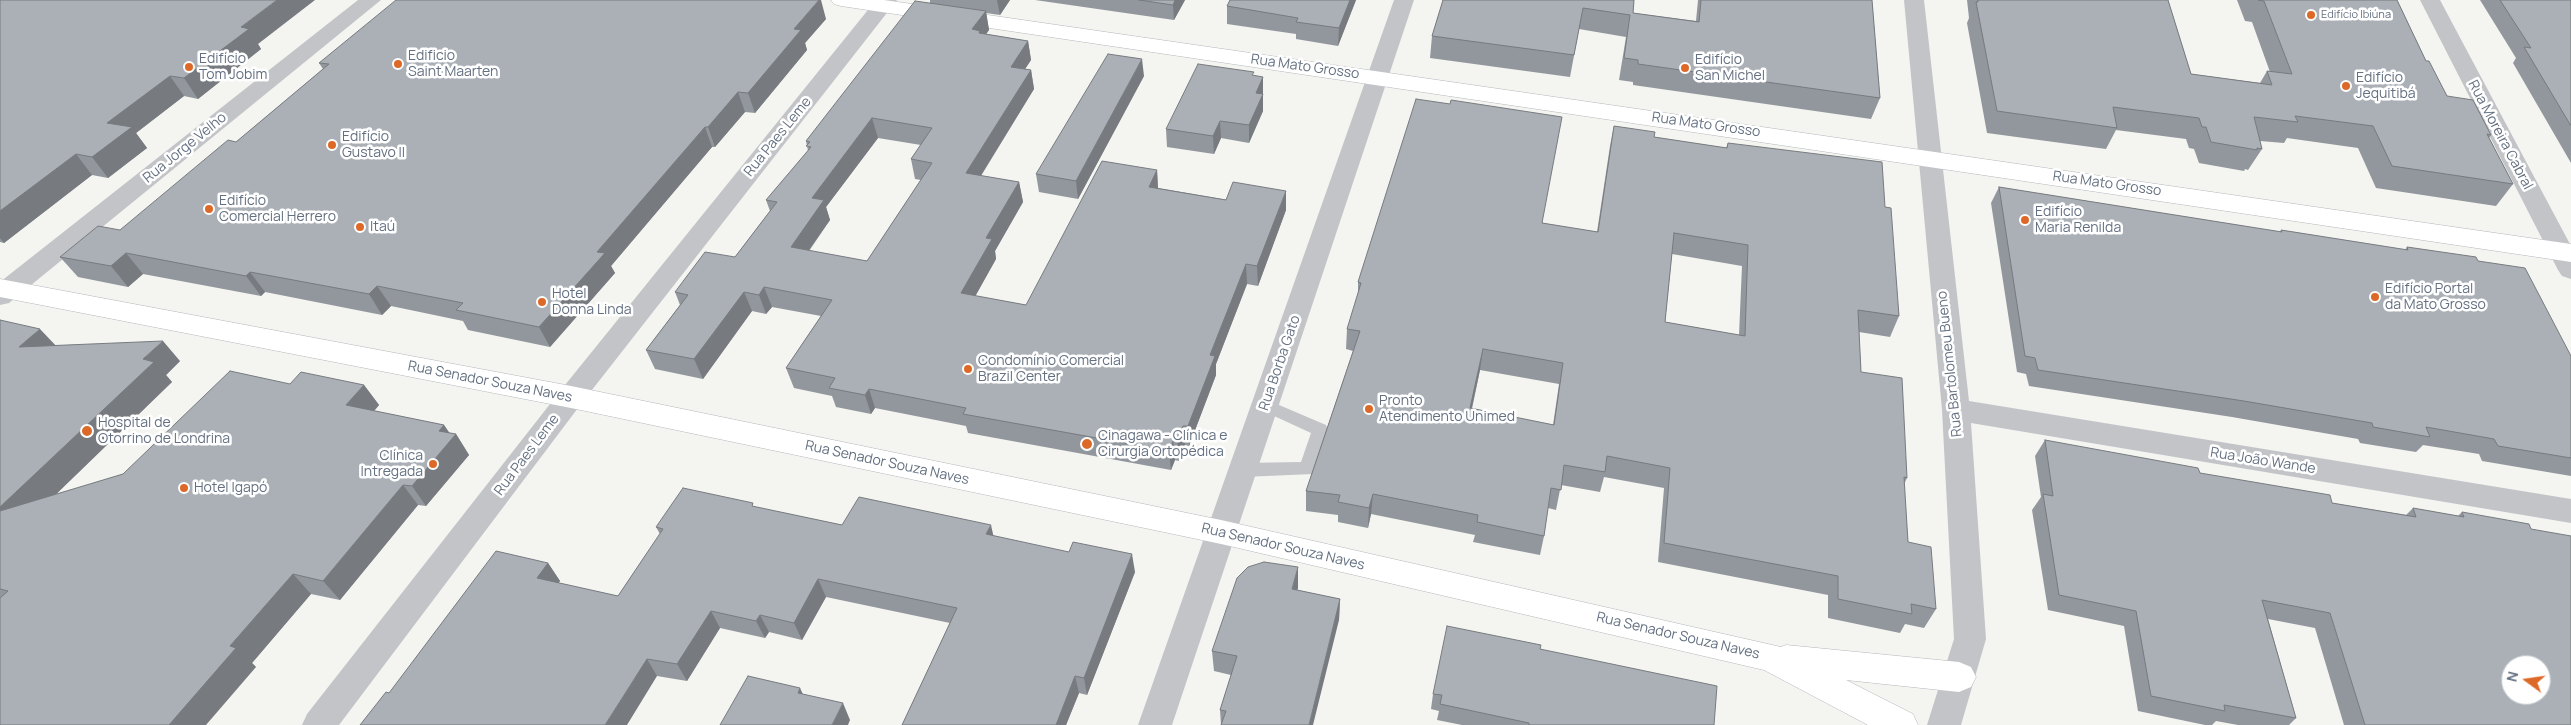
<!DOCTYPE html>
<html>
<head>
<meta charset="utf-8">
<style>
  body { margin:0 }
  #map { position:relative; width:2571px; height:725px; overflow:hidden; background:#f4f4f0; font-family:Manrope,sans-serif }
  canvas { display:block }
  .north { position:absolute; left:2501px; top:655px; width:50px; height:50px; box-sizing:border-box; background:#fff; border:1px solid #c1c6cd; border-radius:50%; rotate:284deg; font-size:14px; font-weight:700; line-height:20px; text-align:center; color:#647081 }
  .north::after { content:''; display:block; margin:auto; width:18px; height:22px; background:#dd6928; clip-path:polygon(50% 0,100% 100%,50% 72%,0 100%) }
</style>
</head>
<body>
<div id="map">
<canvas width="2571" height="725"></canvas>
<div class="north">N</div>
</div>
<script>
const c = document.querySelector('canvas').getContext('2d');
c.lineJoin = 'round';
function toPath(rows) {
  const path = new Path2D();
  for (const r of rows) {
    path.moveTo(r[0], r[1]);
    for (let i = 2; i < r.length; i += 2) path.lineTo(r[i], r[i + 1]);
  }
  return path;
}
function stroke(path, color, width, dash) {
  c.strokeStyle = color;
  c.lineWidth = width;
  c.lineCap = dash ? 'butt' : 'round';
  c.setLineDash(dash || []);
  c.stroke(path);
}
function fill(path, color) {
  c.fillStyle = color;
  c.fill(path, 'evenodd');
}
function label(font, color, halo, rows, align = 'center') {
  c.font = font + ' Manrope,sans-serif';
  c.lineWidth = 5;
  c.setLineDash([]);
  c.textBaseline = 'middle';
  c.strokeStyle = halo;
  c.fillStyle = color;
  for (const [text, x, y, turn = 0] of rows) {
    c.save();
    c.translate(x, y);
    c.rotate((+turn || 0) * Math.PI / 180);
    c.textAlign = isNaN(turn) ? turn : align;
    if (halo) c.strokeText(text, 0, 0);
    c.fillText(text, 0, 0);
    c.restore();
  }
}
const lane = toPath([
  [1265,399,1326,425,1328,430,1313,474,1243,477,1237,475,1234,470,1237,465,1243,463,1301,462,1311,433,1259,409,1257,405,1259,401,1265,399]
]);
const street = toPath([
  [358,0,381,0,9,303,0,305,0,282,358,0],
  [876,0,897,0,581,404,339,725,302,725,307,714,561,390,876,0],
  [1394,0,1414,0,1172,725,1138,725,1394,0],
  [1904,0,1924,0,1969,401,2571,499,2571,523,1971,423,1986,639,1961,725,1927,725,1954,639,1942,410,1904,0],
  [2420,0,2440,0,2571,246,2571,279,2562,276,2558,270,2420,0]
]);
const secondary = toPath([
  [831,0,884,0,2571,244,2571,262,841,6,834,4,831,0],
  [0,279,571,386,1221,520,1781,647,1786,645,1959,662,1971,667,1976,677,1971,687,1959,692,1846,680,1913,714,1918,725,1868,725,1764,670,1221,544,571,408,0,297,0,279]
]);
const wall = toPath([
  [0,0,258,44,261,49,198,99,184,96,136,133,147,148,108,178,92,175,4,243,0,242],
  [930,0,1010,0,1000,15,986,13,989,30,986,34,1028,41,1031,60,1025,69,1031,70,1034,89,981,176,1019,182,1023,202,995,251,996,259,975,296,1026,305,1157,170,1158,188,1286,210,1258,286,1247,284,1216,364,1216,375,1189,446,1185,445,1179,461,1175,460,1171,470,968,433,966,426,875,408,871,414,836,407,832,396,794,388,786,368,821,316,772,307,766,314,752,311,703,379,655,369,646,350,680,305,675,292,735,257,770,211,766,200,808,151,806,141,930,3],
  [878,138,921,145,911,159,915,179,921,180,867,261,809,251,830,220,826,207],
  [1035,0,1185,0,1174,20],
  [1230,0,1356,0,1338,46,1296,39,1296,34,1227,24,1227,6],
  [1443,0,1634,0,1633,13,1696,21,1698,0,1872,0,1880,98,1871,119,1633,85,1633,82,1619,80,1626,37,1579,29,1570,77,1430,58,1432,36],
  [1967,0,2168,0,2191,74,2260,83,2267,71,2270,72,2252,22,2245,21,2237,0,2397,0,2426,61,2447,96,2491,135,2489,138,2513,184,2496,206,2376,188,2358,148,2287,138,2284,143,2260,141,2262,149,2248,170,2245,169,2244,171,2199,163,2194,149,2189,148,2186,139,2116,130,2106,149,1987,133,1967,23,1969,18],
  [2480,0,2571,0,2571,163,2513,63,2516,58],
  [826,19,805,43,807,50,755,113,745,112,715,147,712,147,611,266,615,273,550,347,468,330,463,321,391,306,382,315,265,292,261,296,143,274,128,287,78,277,60,257,120,230,236,142,323,69,319,63],
  [1144,76,1078,199,1039,192,1036,174],
  [1263,77,1263,111,1249,143,1221,138,1214,154,1167,147,1166,129],
  [1450,104,1543,223,1597,232,1610,146,1614,126,1654,137,1726,148,1728,143,1885,207,1899,316,1890,337,1859,332,1861,372,1907,478,1904,484,1908,542,1936,609,1924,628,1905,624,1900,633,1828,618,1828,595,1658,562,1664,488,1604,477,1600,492,1561,485,1556,510,1548,508,1544,536,1540,555,1473,542,1475,535,1371,514,1368,528,1338,522,1338,515,1306,511,1306,491,1353,351,1346,349,1347,329,1358,294,1358,282],
  [1672,254,1742,266,1739,335,1665,322],
  [1480,370,1559,384,1553,425,1472,409],
  [1999,187,2280,232,2281,230,2405,250,2407,247,2478,261,2571,356,2571,476,2482,461,2479,454,2423,445,2416,452,2360,443,2358,439,2232,417,2029,386,2026,374,2017,372,1991,203],
  [0,320,55,345,180,361,166,375,172,382,55,495,123,474,290,384,364,385,379,405,374,411,444,425,449,433,456,434,469,455,426,506,418,505,340,600,311,594,252,663,256,667,0,725],
  [2045,440,2200,473,2332,503,2406,515,2413,508,2458,516,2462,512,2571,725,2344,725,2315,628,2268,619,2296,718,2289,725,2238,725,2216,721,2212,725,2205,725,2138,711,2124,626,2048,610,2032,510,2041,497,2035,456],
  [755,507,842,525,993,536,1135,572,1087,695,1079,693,1066,725,902,725,950,623,826,597,802,640,769,632,765,638,720,628,687,681,657,676,389,693,548,563,560,581,558,583,618,596,660,534,656,527],
  [1298,588,1297,590,1340,599,1339,620,1221,725,1220,710,1231,675,1214,671,1212,651],
  [1540,649,1714,725,1462,725,1437,720,1439,711,1431,709,1433,694]
]);
const shadedWall = toPath([
  [277,0,315,0,258,44,261,49,198,99,184,78,241,27],
  [819,0,821,0,826,19,805,43,807,50,755,113,748,93,794,29],
  [997,0,1010,0,1000,15],
  [1175,0,1185,0,1174,20,1173,5],
  [1350,0,1356,0,1338,46,1339,28],
  [986,11,989,30,982,40,972,29],
  [1028,41,1031,60,1014,86,1011,67],
  [1142,59,1144,76,1078,199,1076,181],
  [1031,70,1034,89,970,193,966,173],
  [170,76,184,96,136,133,147,148,108,178,92,157,107,123],
  [1263,77,1263,111,1249,143,1249,125,1256,93],
  [738,92,745,112,715,147,708,127],
  [872,118,878,138,826,207,830,220,797,267,791,247,812,198],
  [1220,121,1221,138,1214,154,1213,136],
  [705,127,712,147,611,266,615,273,550,347,539,327,597,252],
  [76,154,92,175,4,243,0,238,0,211],
  [1157,170,1158,189,1149,187],
  [1019,182,1023,202,995,251,996,259,966,313,961,293,986,238],
  [1286,191,1286,210,1258,286,1257,266],
  [126,253,143,274,128,287,111,266],
  [1246,264,1247,284,1216,364,1216,375,1189,446,1188,426,1210,355],
  [250,272,265,292,261,296,246,276],
  [377,286,391,306,382,315,369,294],
  [764,287,772,307,766,314,759,295],
  [744,292,752,311,703,379,694,359],
  [40,329,59,349,19,347],
  [163,341,180,361,166,375,172,382,15,534,0,520,0,507,143,359],
  [1483,349,1480,370,1467,429,1470,408],
  [364,385,379,405,361,426,346,405],
  [869,389,875,408,871,414,865,395],
  [444,425,453,438,456,434,469,455,426,506,412,486,439,431],
  [1183,426,1185,445,1179,461,1177,442],
  [1173,441,1175,460,1171,470,1169,451],
  [403,485,418,505,340,600,323,581],
  [1373,494,1371,514,1368,528,1369,508],
  [991,525,995,543,986,534],
  [1132,554,1135,572,1087,695,1084,678],
  [548,563,560,581,549,595,537,578],
  [1298,567,1298,588,1291,610,1292,589],
  [293,574,311,594,252,663,256,667,206,725,169,725,230,646],
  [818,579,826,597,802,640,794,623],
  [1340,599,1339,620,1313,725,1309,725],
  [711,611,720,628,687,681,677,664],
  [760,615,769,632,765,638,756,621],
  [647,659,657,676,627,725,605,725],
  [1075,676,1079,693,1066,725,1056,725],
  [800,688,808,705,798,693],
  [843,703,850,720,848,725,832,725]
]);
const building = toPath([
  [0,0,277,0,241,27,249,29,184,78,170,76,107,123,132,127,92,157,76,154,0,211,0,0],
  [396,0,819,0,794,29,801,30,748,93,738,92,708,127,705,127,597,252,605,253,539,327,456,310,463,303,377,286,369,294,250,272,246,276,126,253,111,266,60,257,98,226,120,230,228,140,236,142,329,64,319,63,396,0],
  [1139,0,1175,0,1173,5,1139,0],
  [1230,0,1350,0,1339,28,1296,22,1298,18,1227,6,1230,0],
  [1443,0,1634,0,1633,13,1699,22,1701,0,1872,0,1880,98,1638,64,1638,60,1624,58,1630,15,1583,8,1574,55,1432,36,1443,0],
  [1978,0,2168,0,2191,74,2272,85,2267,71,2292,74,2264,1,2258,0,2397,0,2426,61,2429,61,2447,96,2473,100,2491,135,2487,134,2513,184,2392,166,2373,126,2295,116,2298,122,2254,117,2262,149,2257,148,2257,150,2211,142,2206,127,2202,127,2199,118,2113,107,2117,128,1997,111,1976,2,1978,2,1978,0],
  [2500,0,2571,0,2571,126,2524,47,2531,48,2500,0],
  [915,1,986,11,972,29,980,31,979,33,1028,41,1011,67,1031,70,966,173,1019,182,986,238,992,239,961,293,1026,305,1102,161,1157,170,1149,187,1226,200,1233,182,1286,191,1257,266,1246,264,1210,355,1215,356,1188,426,1183,426,1177,442,1173,441,1169,451,963,414,966,408,869,389,865,395,829,388,835,378,786,368,832,300,764,287,759,295,744,292,694,359,646,350,688,295,675,292,705,252,735,257,777,202,766,200,811,147,806,146,810,142,806,141,915,1],
  [872,118,932,128,911,159,932,163,867,261,791,247,824,200,812,198,872,118],
  [1108,54,1142,59,1076,181,1036,174,1108,54],
  [1198,64,1254,72,1252,75,1263,77,1256,93,1263,94,1249,125,1220,121,1213,136,1166,129,1198,64],
  [1416,99,1450,104,1451,100,1562,117,1542,223,1598,232,1614,126,1655,132,1654,137,1727,148,1728,143,1882,162,1885,207,1891,208,1899,316,1858,310,1861,372,1902,378,1907,478,1904,477,1908,542,1931,547,1936,609,1911,604,1912,614,1838,599,1838,576,1664,543,1670,468,1607,456,1605,472,1564,465,1561,490,1551,488,1544,536,1477,522,1478,515,1373,494,1369,508,1338,502,1340,495,1306,491,1360,331,1347,329,1361,283,1358,282,1416,99],
  [1674,233,1748,245,1745,336,1665,322,1674,233],
  [1483,349,1563,363,1554,425,1470,408,1483,349],
  [1999,187,2282,232,2281,230,2408,250,2407,247,2476,257,2478,261,2525,268,2571,356,2571,458,2498,446,2494,439,2426,427,2430,437,2373,427,2372,423,2244,401,2038,370,2035,358,2025,356,1999,187],
  [0,320,40,329,19,347,163,341,143,359,154,362,0,507,0,320],
  [230,371,290,384,301,372,364,385,346,405,444,425,439,431,456,434,412,486,403,485,323,581,293,574,230,646,236,648,169,725,0,725,0,598,8,591,0,589,0,511,123,474,230,371],
  [2045,440,2198,468,2200,473,2330,495,2332,503,2416,517,2413,508,2464,517,2462,512,2529,524,2531,529,2571,536,2571,725,2365,725,2330,613,2262,600,2296,718,2224,705,2225,711,2151,696,2136,611,2059,595,2043,494,2053,496,2045,440],
  [2511,665,2541,665,2541,695,2511,695,2511,665],
  [683,488,753,503,752,506,842,525,859,497,991,525,986,534,1069,552,1073,542,1132,554,1084,678,1075,676,1056,725,902,725,957,608,818,579,794,623,760,615,756,621,711,611,677,664,647,659,605,725,360,725,386,692,389,693,496,551,548,563,537,578,618,596,663,529,656,527,683,488],
  [1264,562,1298,567,1292,589,1340,599,1309,725,1221,725,1226,711,1220,710,1237,656,1212,651,1237,578,1248,567,1264,562],
  [1447,626,1541,645,1540,649,1717,686,1714,725,1529,725,1529,723,1440,704,1442,695,1433,694,1447,626],
  [748,676,800,688,798,693,843,703,832,725,720,725,748,676]
]);
const markers = [
  [2311,15,5,"#dd6928"],
  [398,64,5,"#dd6928"],
  [189,67,5,"#dd6928"],
  [1685,68,5,"#dd6928"],
  [2346,86,5,"#dd6928"],
  [332,145,5,"#dd6928"],
  [209,209,5,"#dd6928"],
  [2025,220,5,"#dd6928"],
  [360,227,5,"#dd6928"],
  [2375,297,5,"#dd6928"],
  [542,302,5,"#dd6928"],
  [968,369,5,"#dd6928"],
  [1369,409,5,"#dd6928"],
  [87,431,6,"#dd6928"],
  [1087,444,6,"#dd6928"],
  [433,464,5,"#dd6928"],
  [184,488,5,"#dd6928"]
];
const farPoinames = [
  ["Edifício Ibiúna",2321,15]
];
const poiNames = [
  ["Edificio",408,56],
  ["Saint Maarten",408,72],
  ["Edifício",199,59],
  ["Tom Jobim",199,75],
  ["Edifício",1695,60],
  ["San Michel",1695,76],
  ["Edifício",2356,78],
  ["Jequitibá",2356,94],
  ["Edifício",342,137],
  ["Gustavo II",342,153],
  ["Edifício",219,201],
  ["Comercial Herrero",219,217],
  ["Edifício",2035,212],
  ["Maria Renilda",2035,228],
  ["Itaú",370,227],
  ["Edifício Portal",2385,289],
  ["da Mato Grosso",2385,305],
  ["Hotel",552,294],
  ["Donna Linda",552,310],
  ["Condomínio Comercial",978,361],
  ["Brazil Center",978,377],
  ["Pronto",1379,401],
  ["Atendimento Unimed",1379,417],
  ["Hospital de",98,423],
  ["Otorrino de Londrina",98,439],
  ["Cinagawa - Clínica e",1098,436],
  ["Cirurgia Ortopédica",1098,452],
  ["Clínica",423,456,"right"],
  ["Intregada",423,472,"right"],
  ["Hotel Igapó",194,488]
];
const streetNames = [
  ["Rua Mato Grosso",1305,67,8],
  ["Rua Mato Grosso",1706,125,8],
  ["Rua Moreira Cabral",2500,135,62],
  ["Rua Paes Leme",778,137,-51],
  ["Rua Jorge Velho",185,148,-39],
  ["Rua Mato Grosso",2107,184,8],
  ["Rua Borba Gato",1280,363,-71],
  ["Rua Bartolomeu Bueno",1950,364,-96],
  ["Rua Senador Souza Naves",490,382,11],
  ["Rua Paes Leme",527,455,-53],
  ["Rua João Wande",2263,461,9],
  ["Rua Senador Souza Naves",887,463,12],
  ["Rua Senador Souza Naves",1283,547,13],
  ["Rua Senador Souza Naves",1678,636,13]
];
stroke(secondary, '#b4b7bc', 1);
fill(lane, '#c2c4c8');
fill(street, '#c2c4c8');
fill(secondary, '#fff');
fill(wall, '#92979d');
fill(shadedWall, '#777b7f');
fill(building, '#aab0b6');
stroke(building, '#777b7f', 1);
for (const [x, y, r, color] of markers) {
  const dot = new Path2D();
  dot.arc(x, y, r, 0, 2 * Math.PI);
  c.fillStyle = color;
  c.fill(dot);
  stroke(dot, '#fff', 2);
}
label('11px', '#647081', '#fff', farPoinames, 'left');
label('14px', '#647081', '#fff', poiNames, 'left');
label('14px', '#647081', '#fff', streetNames);
</script>
</body>
</html>
